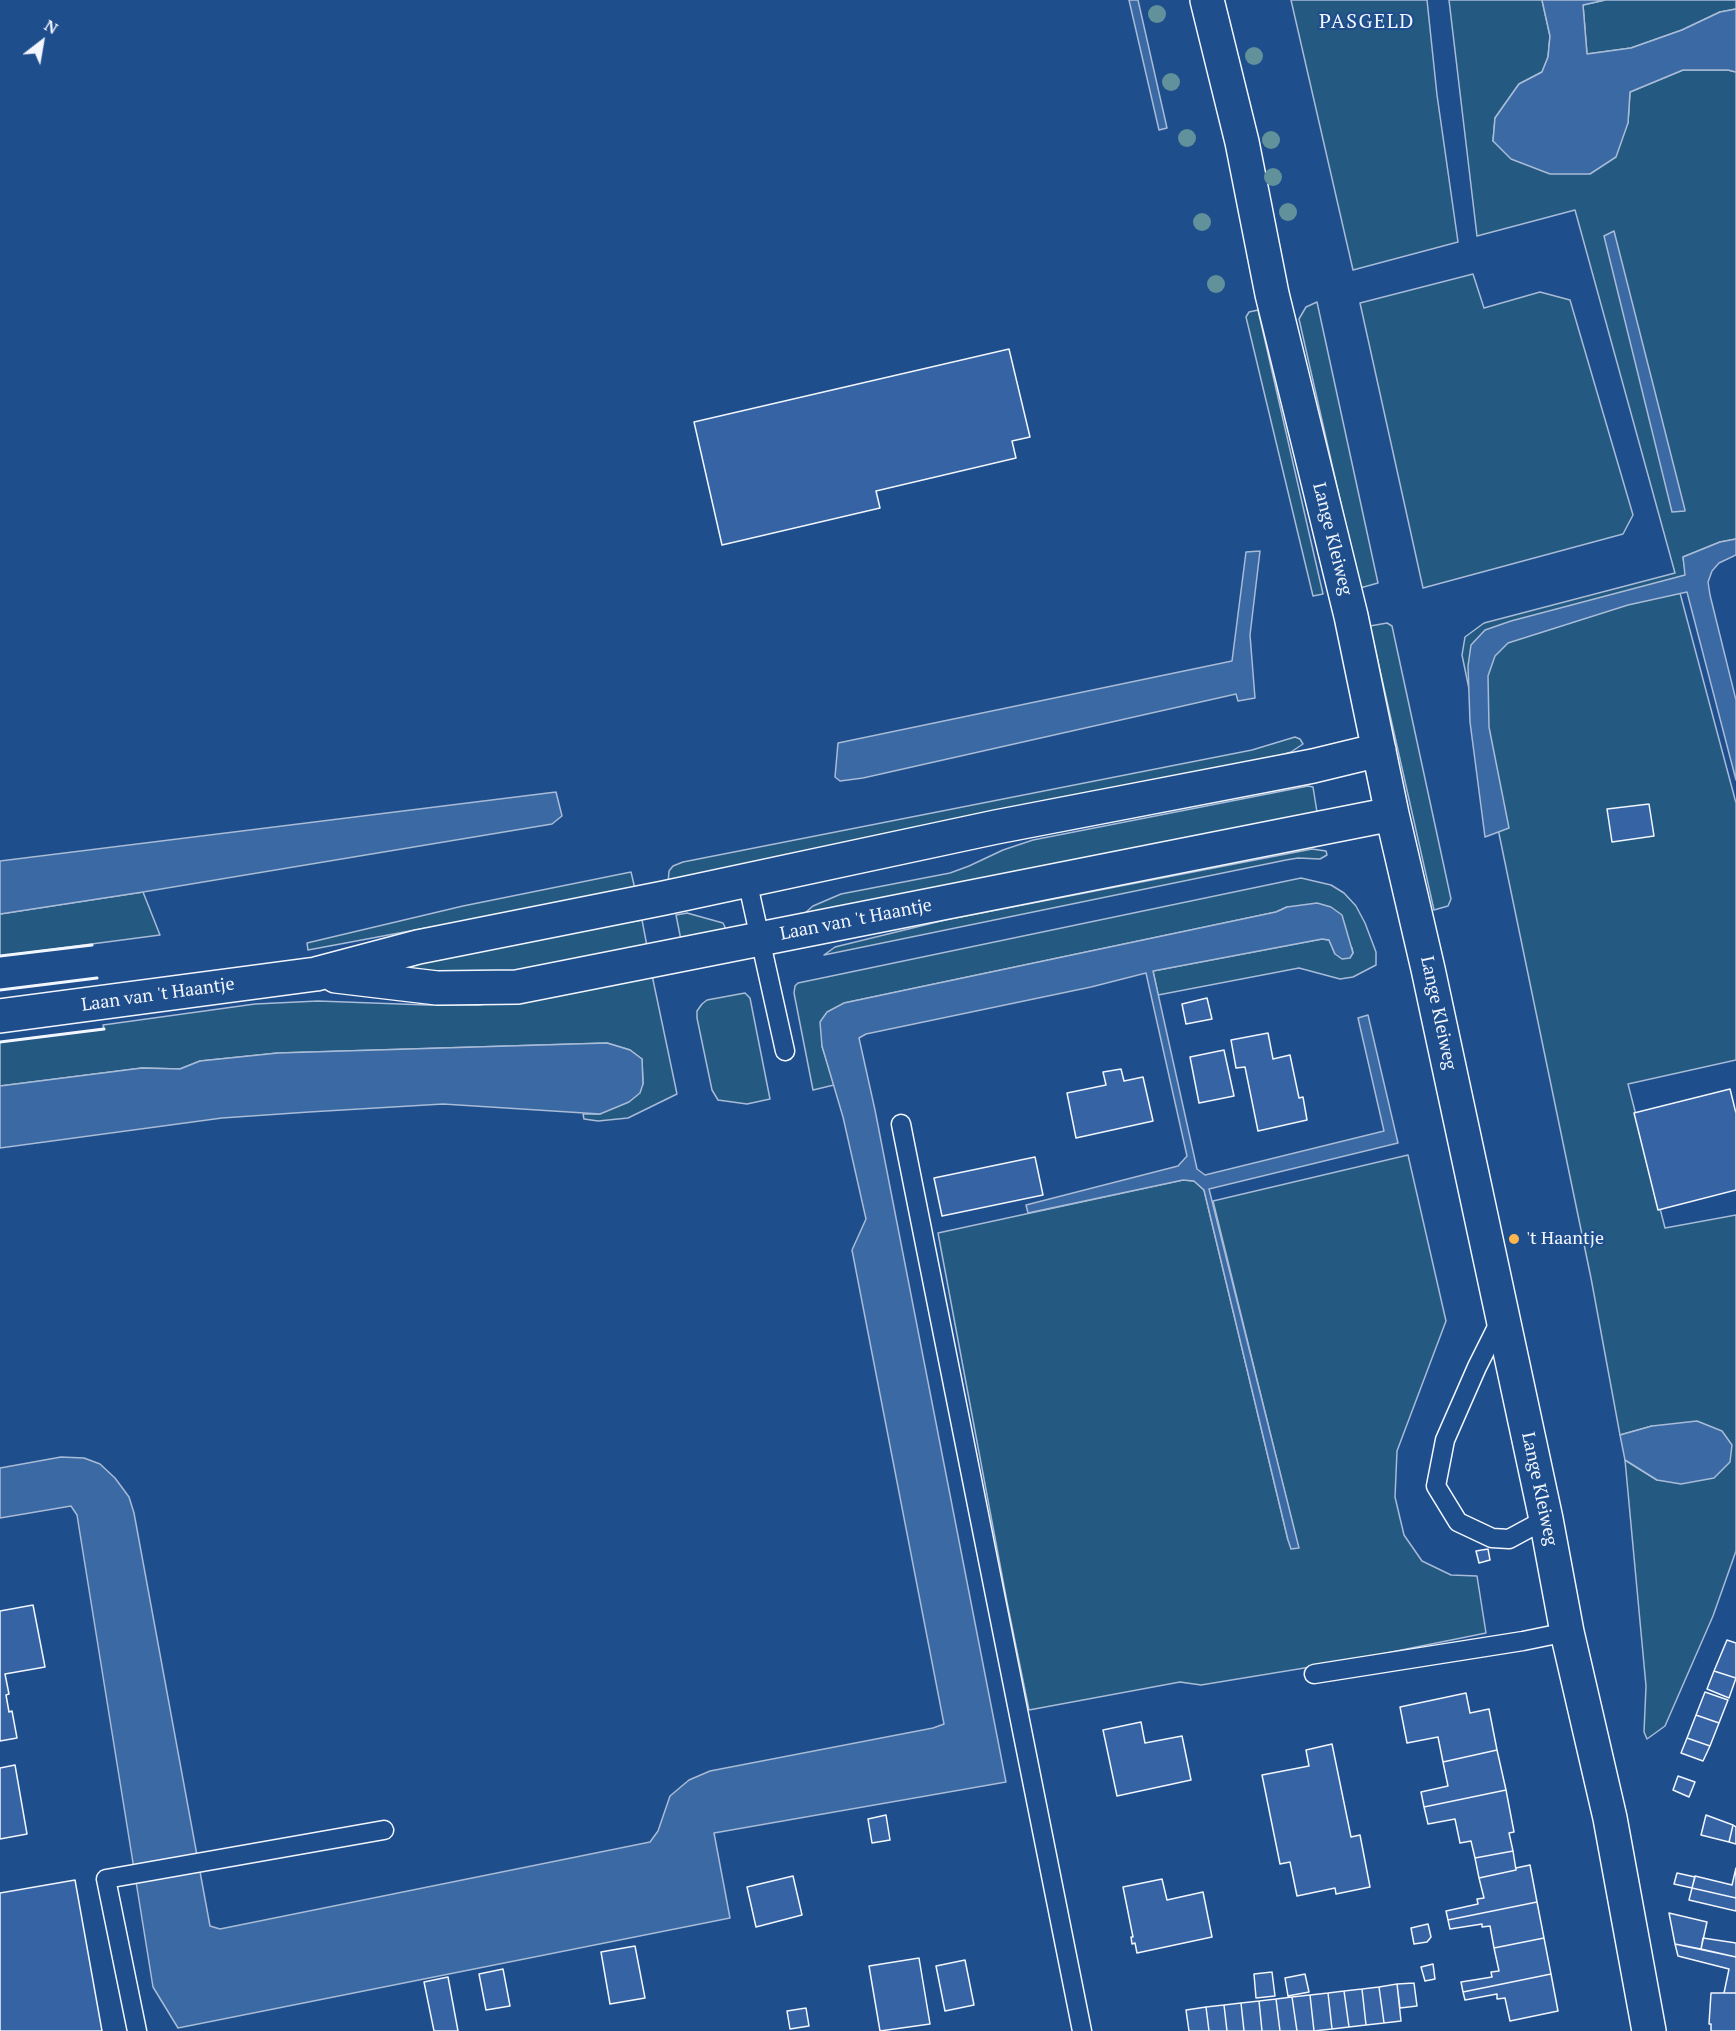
<!DOCTYPE html>
<html>
<head>
<meta charset="utf-8">
<style>
  body { margin:0 }
  #map { position:relative; width:1736px; height:2031px; overflow:hidden; background:#1f4e8c; font-family:"PT Serif",serif }
  canvas { display:block }
  .north { position:absolute; left:12px; top:12px; width:60px; height:60px; -webkit-text-stroke:4px #1f4e8c; paint-order:stroke; rotate:31deg; font-size:16px; font-weight:700; line-height:24px; text-align:center; color:#f2f6ff }
  .north::after { content:''; display:block; margin:auto; width:21px; height:27px; background:#f2f6ff; clip-path:polygon(50% 0,100% 100%,50% 72%,0 100%) }
</style>
</head>
<body>
<div id="map">
<canvas width="1736" height="2031"></canvas>
<div class="north">N</div>
</div>
<script>
const c = document.querySelector('canvas').getContext('2d');
c.lineJoin = 'round';
function fill(path, color) {
  c.fillStyle = color;
  c.fill(path, 'evenodd');
}
function toPath(rows) {
  const path = new Path2D();
  for (const r of rows) {
    path.moveTo(r[0], r[1]);
    for (let i = 2; i < r.length; i += 2) path.lineTo(r[i], r[i + 1]);
  }
  return path;
}
function stroke(path, color, width, dash) {
  c.strokeStyle = color;
  c.lineWidth = width;
  c.lineCap = dash ? 'butt' : 'round';
  c.setLineDash(dash || []);
  c.stroke(path);
}
function label(font, color, halo, rows, align = 'center') {
  c.font = font + ' "PT Serif",serif';
  c.lineWidth = 4.5;
  c.setLineDash([]);
  c.textBaseline = 'middle';
  c.strokeStyle = halo;
  c.fillStyle = color;
  for (const [text, x, y, turn = 0] of rows) {
    c.save();
    c.translate(x, y);
    c.rotate((+turn || 0) * Math.PI / 180);
    c.textAlign = isNaN(turn) ? turn : align;
    if (halo) c.strokeText(text, 0, 0);
    c.fillText(text, 0, 0);
    c.restore();
  }
}
const green = toPath([
  [1291,0,1427,0,1437,95,1458,242,1353,270,1291,0],
  [1449,0,1542,0,1550,36,1548,57,1542,72,1519,84,1495,118,1493,141,1628,123,1630,92,1683,70,1728,70,1736,72,1736,539,1720,542,1683,557,1686,575,1676,578,1736,803,1736,1060,1628,1084,1665,1228,1736,1215,1736,1551,1713,1616,1665,1726,1647,1739,1644,1732,1646,1686,1625,1460,1657,1480,1652,1426,1620,1435,1591,1278,1462,655,1465,637,1484,623,1675,573,1575,210,1477,236,1449,0],
  [1605,0,1736,0,1736,9,1720,12,1682,30,1631,48,1587,54,1583,5,1605,0],
  [1473,274,1484,308,1540,292,1570,300,1633,515,1623,534,1423,588,1360,303,1473,274],
  [1317,302,1378,583,1360,588,1299,319,1306,307,1317,302],
  [1258,310,1323,594,1313,596,1246,317,1249,312,1258,310],
  [1387,623,1392,626,1451,899,1448,906,1434,910,1370,626,1387,623],
  [1295,737,1300,739,1303,744,1291,752,1279,756,668,883,669,871,673,866,683,862,1252,750,1295,737],
  [1308,786,1313,787,1317,812,1314,814,805,913,813,906,841,894,950,873,969,866,1003,850,1033,840,1308,786],
  [1312,849,1326,851,1327,855,1320,859,1298,858,1286,860,824,955,835,947,945,920,1312,849],
  [631,872,635,889,308,950,307,943,463,906,631,872],
  [1301,878,1331,885,1344,893,1356,906,1365,923,1376,952,1376,965,1353,977,1340,979,1299,968,1158,995,1153,971,1322,939,1329,940,1335,954,1353,953,1352,948,1287,907,1276,912,844,1003,822,1046,834,1085,813,1090,794,993,795,986,798,983,1301,878],
  [143,892,160,935,0,956,0,914,143,892],
  [687,913,723,923,725,927,724,930,681,940,676,915,687,913],
  [642,920,647,946,526,970,491,974,354,969,642,920],
  [652,975,677,1094,628,1118,598,1121,584,1119,583,1114,600,1114,643,1084,642,1059,630,1050,607,1043,278,1053,200,1061,180,1069,142,1068,0,1086,0,1042,104,1029,103,1025,255,1004,318,1001,427,1005,479,1005,524,999,652,975],
  [745,993,750,998,770,1099,747,1104,718,1100,712,1090,697,1018,697,1011,702,1004,707,1000,745,993],
  [1408,1155,1446,1321,1397,1451,1395,1497,1404,1535,1422,1561,1451,1575,1477,1576,1486,1633,1347,1661,1201,1685,1180,1682,1029,1710,1007,1602,938,1233,1183,1180,1194,1181,1204,1190,1288,1540,1296,1538,1213,1201,1408,1155]
]);
const water = toPath([
  [1129,0,1138,0,1167,128,1159,130,1129,0],
  [1542,0,1605,0,1583,5,1587,54,1631,48,1682,30,1720,12,1736,9,1736,72,1728,70,1683,70,1630,92,1628,123,1616,157,1590,174,1550,174,1511,159,1493,141,1495,118,1519,84,1542,72,1548,57,1550,36,1542,0],
  [1614,231,1685,510,1685,511,1672,512,1604,236,1614,231],
  [1736,539,1736,555,1719,563,1712,571,1708,582,1710,595,1736,700,1736,780,1687,592,1628,605,1508,643,1495,656,1488,676,1489,727,1509,828,1485,837,1470,722,1468,666,1471,645,1485,630,1511,621,1685,575,1683,557,1720,542,1736,539],
  [1260,551,1250,635,1255,698,1238,701,1236,694,863,778,840,781,835,777,838,743,1232,661,1246,552,1260,551],
  [556,792,562,816,552,824,143,892,0,914,0,861,556,792],
  [1317,903,1331,907,1342,915,1353,953,1350,958,1342,959,1335,954,1329,940,1322,939,1153,971,1197,1169,1205,1175,1384,1131,1358,1018,1368,1015,1398,1143,1209,1189,1299,1548,1291,1549,1288,1540,1204,1190,1194,1181,1183,1180,1028,1213,1026,1205,1178,1166,1187,1156,1146,973,1091,987,866,1034,859,1038,875,1110,1006,1782,714,1833,730,1918,178,2028,153,1987,77,1515,71,1506,0,1518,0,1468,61,1457,84,1458,100,1464,115,1478,129,1497,134,1513,210,1926,220,1929,650,1842,658,1831,670,1796,689,1780,710,1771,933,1728,944,1724,852,1250,866,1219,843,1117,822,1046,820,1022,827,1012,844,1003,1276,912,1287,907,1317,903],
  [607,1043,630,1050,642,1059,643,1084,640,1093,629,1102,600,1114,443,1104,309,1112,222,1118,0,1148,0,1086,142,1068,180,1069,200,1061,278,1053,607,1043],
  [1697,1421,1722,1431,1732,1445,1730,1462,1714,1478,1681,1484,1657,1480,1625,1460,1620,1435,1652,1426,1697,1421]
]);
const building = toPath([
  [1009,349,1030,437,1012,441,1016,458,876,491,880,508,722,545,694,422,1009,349],
  [1649,804,1654,836,1612,842,1607,809,1649,804],
  [1207,998,1212,1019,1186,1024,1182,1004,1207,998],
  [1268,1033,1273,1059,1290,1055,1299,1098,1303,1097,1307,1120,1258,1131,1245,1067,1236,1068,1231,1040,1268,1033],
  [1224,1050,1234,1096,1199,1103,1190,1057,1224,1050],
  [1121,1069,1124,1081,1143,1077,1153,1121,1076,1138,1067,1093,1106,1085,1103,1072,1121,1069],
  [1730,1089,1736,1113,1736,1190,1658,1210,1634,1113,1730,1089],
  [1035,1157,1043,1195,942,1216,934,1178,1035,1157],
  [1488,1549,1490,1560,1479,1563,1476,1551,1488,1549],
  [33,1605,45,1667,5,1674,9,1694,6,1695,9,1712,12,1711,17,1738,0,1741,0,1611,33,1605],
  [1727,1640,1736,1643,1736,1678,1714,1671,1727,1640],
  [1714,1671,1736,1678,1729,1698,1707,1689,1714,1671],
  [1705,1692,1728,1700,1719,1723,1696,1715,1705,1692],
  [1466,1693,1470,1713,1489,1709,1497,1750,1443,1762,1438,1737,1407,1743,1400,1707,1466,1693],
  [1696,1715,1719,1723,1710,1746,1687,1738,1696,1715],
  [1141,1722,1145,1743,1182,1736,1191,1780,1117,1796,1103,1730,1141,1722],
  [1687,1738,1710,1746,1703,1761,1681,1753,1687,1738],
  [1332,1744,1351,1837,1360,1835,1370,1887,1336,1894,1335,1888,1297,1896,1290,1862,1280,1864,1262,1775,1309,1766,1306,1750,1332,1744],
  [1497,1750,1506,1790,1424,1807,1421,1792,1448,1786,1443,1762,1497,1750],
  [15,1765,27,1834,0,1839,0,1768,15,1765],
  [1678,1776,1695,1782,1689,1797,1673,1790,1678,1776],
  [1506,1790,1514,1832,1509,1833,1513,1851,1475,1858,1471,1841,1460,1843,1455,1819,1428,1824,1424,1807,1506,1790],
  [886,1815,890,1840,872,1843,868,1819,886,1815],
  [1706,1815,1733,1825,1729,1842,1701,1835,1706,1815],
  [1733,1825,1736,1827,1736,1844,1729,1842,1733,1825],
  [1513,1851,1516,1870,1479,1878,1475,1858,1513,1851],
  [1530,1865,1537,1902,1448,1920,1446,1911,1478,1904,1477,1899,1484,1898,1479,1878,1516,1870,1516,1868,1530,1865],
  [1736,1868,1736,1898,1692,1888,1695,1876,1732,1885,1736,1868],
  [1677,1873,1695,1877,1692,1888,1674,1884,1677,1873],
  [793,1876,802,1915,756,1927,747,1887,793,1876],
  [1162,1879,1167,1900,1203,1892,1212,1937,1137,1953,1135,1943,1132,1944,1131,1937,1133,1937,1123,1887,1162,1879],
  [75,1880,102,2031,0,2031,0,1893,75,1880],
  [1692,1888,1736,1898,1736,1911,1689,1900,1692,1888],
  [1537,1902,1544,1938,1494,1948,1490,1926,1482,1927,1482,1924,1450,1929,1448,1920,1537,1902],
  [1669,1913,1707,1922,1701,1949,1675,1944,1669,1913],
  [1428,1924,1431,1937,1427,1942,1414,1944,1411,1928,1428,1924],
  [1544,1938,1551,1974,1463,1992,1461,1982,1492,1977,1491,1972,1499,1971,1494,1948,1544,1938],
  [1703,1938,1736,1943,1736,1957,1701,1949,1703,1938],
  [1675,1944,1736,1957,1736,1993,1724,1993,1729,1969,1678,1956,1675,1944],
  [635,1946,645,1998,610,2004,601,1952,635,1946],
  [919,1958,930,2024,880,2031,869,1966,919,1958],
  [965,1960,974,2005,945,2011,936,1966,965,1960],
  [1433,1964,1435,1979,1425,1981,1421,1967,1433,1964],
  [503,1969,510,2006,486,2010,479,1974,503,1969],
  [1272,1972,1275,1996,1256,1998,1254,1974,1272,1972],
  [1305,1974,1309,1992,1288,1996,1285,1978,1305,1974],
  [1551,1974,1558,2011,1510,2021,1505,1998,1497,1999,1497,1994,1465,2000,1463,1992,1551,1974],
  [448,1977,458,2031,434,2031,424,1982,448,1977],
  [1414,1983,1417,2006,1400,2008,1397,1984,1414,1983],
  [1397,1984,1401,2021,1384,2023,1379,1987,1397,1984],
  [1379,1987,1384,2023,1366,2025,1362,1989,1379,1987],
  [1362,1989,1366,2025,1349,2027,1344,1991,1362,1989],
  [1344,1991,1349,2027,1332,2029,1328,1993,1344,1991],
  [1328,1993,1332,2029,1314,2031,1310,1995,1328,1993],
  [1711,1993,1736,1993,1736,2031,1711,2031,1711,2024,1709,2024,1711,1993],
  [1310,1995,1314,2031,1297,2031,1292,1997,1310,1995],
  [1292,1997,1297,2031,1280,2031,1276,1999,1292,1997],
  [1276,1999,1280,2031,1262,2031,1259,2001,1276,1999],
  [1259,2001,1262,2031,1244,2031,1241,2003,1259,2001],
  [1241,2003,1244,2031,1227,2031,1224,2005,1241,2003],
  [1224,2005,1227,2031,1209,2031,1206,2007,1224,2005],
  [1206,2007,1209,2031,1189,2031,1186,2010,1206,2007],
  [806,2008,809,2026,790,2029,787,2011,806,2008]
]);
const lane = toPath([
  [747,880,785,1051],
  [901,1124,1082,2031],
  [1501,1319,1477,1367,1445,1440,1436,1486,1458,1522,1492,1538,1509,1539,1546,1519],
  [1314,1674,1523,1641,1567,1632],
  [137,2031,106,1879,384,1830]
]);
const secondary = toPath([
  [1207,0,1242,142,1272,294,1351,616,1392,814,1428,969,1546,1519,1567,1632,1610,1818,1649,2031],
  [336,976,437,988,517,987,1392,814],
  [0,1016,316,974,418,947,664,898,996,827,1313,766,1379,750]
]);
const wall = toPath([
  [0,956,92,945],
  [0,990,97,978],
  [0,1042,104,1029]
]);
const trees = [
  [1157,14],
  [1254,56],
  [1171,82],
  [1187,138],
  [1271,140],
  [1273,177],
  [1288,212],
  [1202,222],
  [1216,284]
];
const markers = [
  [1514,1239,6,"#ffb74d"]
];
const streetNames = [
  ["Lange Kleiweg",1332,539,76],
  ["Laan van 't Haantje",856,920,-11],
  ["Laan van 't Haantje",158,995,-8],
  ["Lange Kleiweg",1438,1013,78],
  ["Lange Kleiweg",1539,1489,78]
];
const poiNames = [
  ["'t Haantje",1526,1239]
];
const neighbourhoodNames = [
  ["PASGELD",1367,22]
];
fill(green, '#245a82');
stroke(green, '#a8bbd7', 1.5);
fill(water, '#3b69a3');
stroke(water, '#a8bbd7', 1.5);
fill(building, '#3563a3');
stroke(building, '#f2f6ff', 1.5);
stroke(lane, '#f2f6ff', 21);
stroke(secondary, '#f2f6ff', 36);
stroke(lane, '#1f4e8c', 18);
stroke(secondary, '#1f4e8c', 33);
stroke(wall, '#f2f6ff', 3);
c.fillStyle = '#61919a';
for (const [x, y] of trees) {
  c.beginPath();
  c.arc(x, y, 9, 0, 2 * Math.PI);
  c.fill();
}
for (const [x, y, r, color] of markers) {
  const dot = new Path2D();
  dot.arc(x, y, r, 0, 2 * Math.PI);
  c.fillStyle = color;
  c.fill(dot);
  stroke(dot, '#1f4e8c', 2);
}
label('18px', '#f2f6ff', '#1f4e8c', streetNames);
label('18px', '#f2f6ff', '#1f4e8c', poiNames, 'left');
c.letterSpacing = '1.5px';
label('20px', '#f2f6ff', '#1f4e8c', neighbourhoodNames);
c.letterSpacing = '0px';
</script>
</body>
</html>
